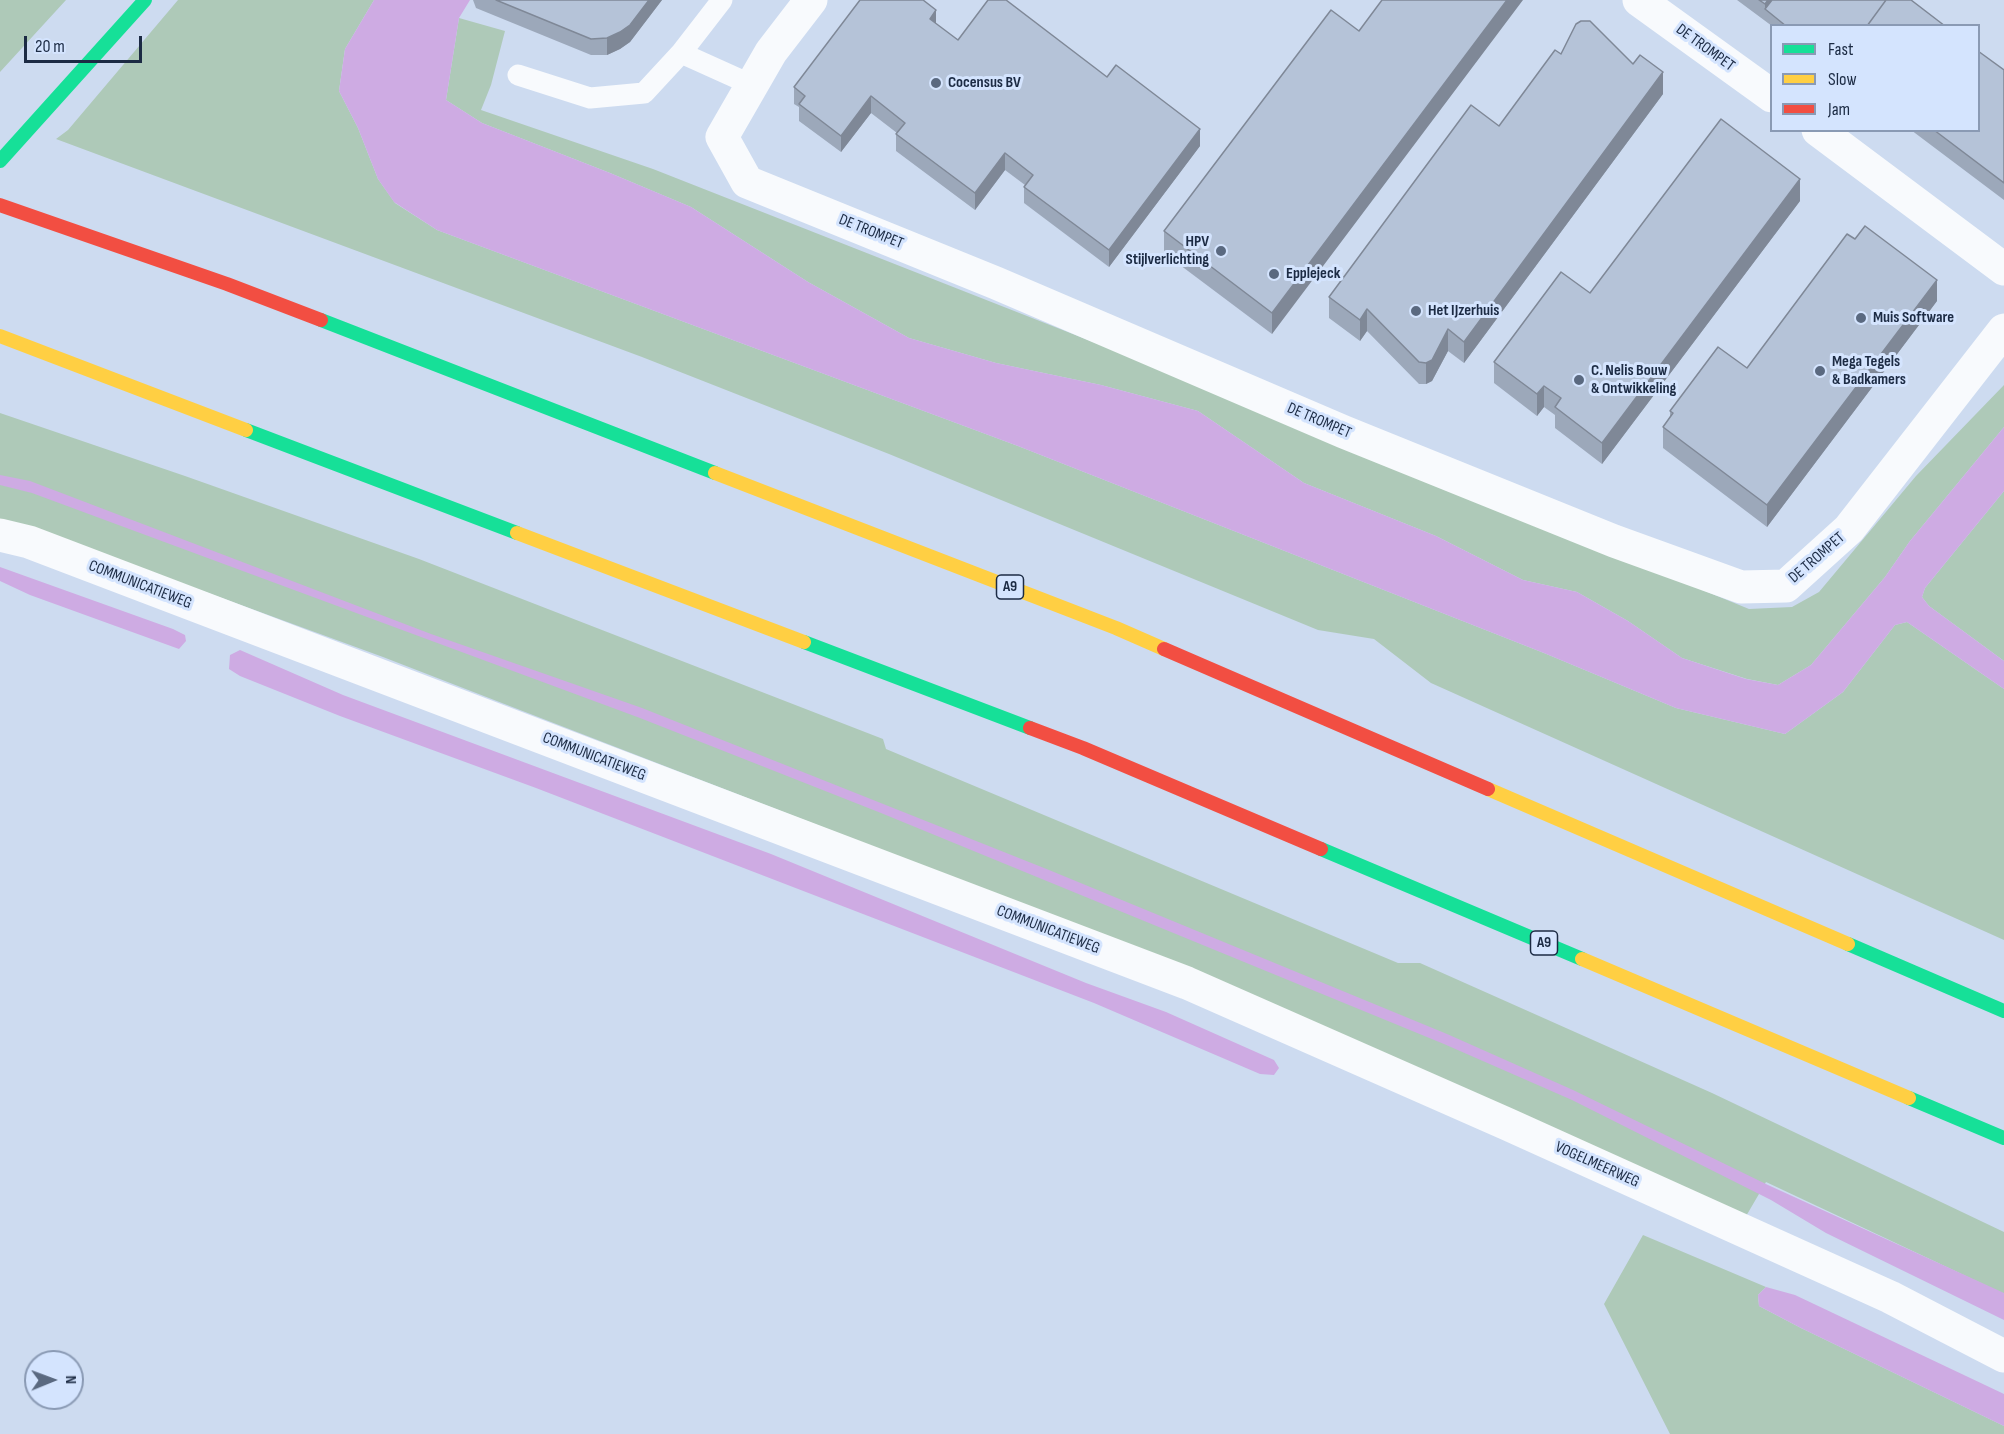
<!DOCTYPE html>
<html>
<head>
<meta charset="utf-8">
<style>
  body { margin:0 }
  #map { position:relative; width:2004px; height:1434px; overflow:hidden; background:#cddbf0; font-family:"Sofia Sans Condensed",sans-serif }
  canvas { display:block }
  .legend { position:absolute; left:1770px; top:24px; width:210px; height:108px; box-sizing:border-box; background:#d4e4fe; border:2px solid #8a9ab4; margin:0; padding:8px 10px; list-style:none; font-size:18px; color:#1c2b44 }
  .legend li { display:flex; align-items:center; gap:12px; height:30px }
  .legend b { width:30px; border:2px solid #8a9ab4 }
  .north { position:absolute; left:24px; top:1350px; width:60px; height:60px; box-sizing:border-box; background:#d4e4fe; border:2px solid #8a9ab4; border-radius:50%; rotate:89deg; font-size:16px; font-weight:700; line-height:24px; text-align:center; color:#1c2b44 }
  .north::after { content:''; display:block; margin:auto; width:21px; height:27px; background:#5a6980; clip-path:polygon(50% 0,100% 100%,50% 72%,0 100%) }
  .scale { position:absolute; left:24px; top:36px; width:118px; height:27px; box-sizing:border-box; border:3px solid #1c2b44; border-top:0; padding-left:8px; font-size:18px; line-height:21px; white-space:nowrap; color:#1c2b44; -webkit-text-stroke:4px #d4e4fe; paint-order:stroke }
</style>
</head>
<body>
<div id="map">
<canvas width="2004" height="1434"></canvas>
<ul class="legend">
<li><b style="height:8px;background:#16e098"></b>Fast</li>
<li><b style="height:8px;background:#ffcf43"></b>Slow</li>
<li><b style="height:8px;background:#f24e42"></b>Jam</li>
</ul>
<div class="north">N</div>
<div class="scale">20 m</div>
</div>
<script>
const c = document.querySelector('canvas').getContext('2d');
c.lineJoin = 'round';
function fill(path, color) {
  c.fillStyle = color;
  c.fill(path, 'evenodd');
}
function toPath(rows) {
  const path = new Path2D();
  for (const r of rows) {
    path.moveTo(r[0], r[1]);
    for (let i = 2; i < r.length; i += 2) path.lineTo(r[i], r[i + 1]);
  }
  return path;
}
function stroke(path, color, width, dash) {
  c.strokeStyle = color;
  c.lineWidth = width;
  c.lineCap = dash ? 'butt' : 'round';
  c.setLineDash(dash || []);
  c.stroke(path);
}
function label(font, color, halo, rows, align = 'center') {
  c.font = font + ' "Sofia Sans Condensed",sans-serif';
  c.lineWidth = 6;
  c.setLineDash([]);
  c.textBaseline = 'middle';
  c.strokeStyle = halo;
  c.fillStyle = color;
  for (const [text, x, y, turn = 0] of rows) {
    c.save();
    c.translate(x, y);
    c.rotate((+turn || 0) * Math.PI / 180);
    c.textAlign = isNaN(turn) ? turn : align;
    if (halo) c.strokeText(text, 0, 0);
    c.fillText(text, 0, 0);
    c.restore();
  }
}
const green = toPath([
  [0,0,66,0,0,72],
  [178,0,374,0,345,49,339,91,358,128,378,179,395,203,437,230,1018,446,1544,653,1676,708,1785,734,1843,692,1895,625,1907,622,2004,689,2004,940,1431,683,1374,639,1318,630,889,454,642,357,56,139,68,130],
  [459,18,505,31,491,85,481,110,653,169,1172,373,1749,609,1792,607,1819,592,1916,476,2004,385,2004,427,1910,541,1885,577,1811,665,1778,685,1747,679,1682,658,1628,621,1577,592,1523,580,1436,536,1304,483,1198,411,1101,385,996,363,909,338,808,282,691,207,610,173,482,123,446,100],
  [0,413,185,476,419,559,883,739,886,749,1398,963,1420,963,1712,1093,2004,1232,2004,1294,1766,1182,1742,1223,1192,970,383,657,148,571,0,521],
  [2004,491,2004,661,1929,606,1922,597,1925,588],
  [1643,1235,1766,1287,1758,1295,1759,1306,1801,1328,2004,1426,2004,1434,1670,1434,1604,1304]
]);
const water = toPath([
  [374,0,470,0,459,18,446,100,482,123,610,173,691,207,808,282,909,338,996,363,1101,385,1198,411,1304,483,1436,536,1523,580,1577,592,1628,621,1682,658,1746,679,1778,685,1811,665,1885,577,1910,541,2004,427,2004,491,1925,588,1922,597,1929,606,2004,661,2004,689,1907,622,1895,625,1843,692,1785,734,1676,708,1544,653,1018,446,437,230,394,202,378,179,358,128,339,91,345,49],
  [0,475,30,481,431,634,642,708,1049,870,1447,1034,1573,1090,1768,1185,2004,1293,2004,1320,1826,1233,1771,1200,1572,1100,1444,1044,881,813,640,718,32,493,0,485],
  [0,567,173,629,185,635,186,641,179,649,30,595,0,581],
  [240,650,343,695,771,854,1086,983,1166,1012,1274,1060,1279,1068,1274,1075,1260,1074,1094,1003,536,788,340,716,240,676,229,669,230,655],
  [1766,1287,1795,1295,2004,1394,2004,1426,1801,1328,1759,1306,1758,1295]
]);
const lane = toPath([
  [681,53,752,85],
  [518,75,590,98,644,93,681,53,722,0]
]);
const street = toPath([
  [811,0,771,52,722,137,747,182,996,283,1344,432,1614,541,1741,587,1786,586,1849,529,2004,330],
  [1639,0,1772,96],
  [1818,130,2004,269],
  [0,535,29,542,1187,983,1507,1124,1890,1297,2004,1356]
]);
const fast = toPath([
  [0,161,145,0],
  [321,320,715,473],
  [246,430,517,533],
  [804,642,1030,728],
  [1321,849,1582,959],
  [1848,944,2004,1011],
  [1909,1098,2004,1138]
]);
const slow = toPath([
  [0,336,246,430],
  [715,473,1116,628,1164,649],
  [517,533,804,642],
  [1488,789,1848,944],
  [1582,959,1909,1098]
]);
const jam = toPath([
  [0,205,227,284,321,320],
  [1164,649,1488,789],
  [1030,728,1083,748,1321,849]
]);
const wall = toPath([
  [473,0,662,0,630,42,620,49,607,55,591,55,476,8],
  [1737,0,1911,0,1945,26,1772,26],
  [936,24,958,40,1107,77,1200,146,1109,267,1024,203,1024,187,1025,185,1005,170,975,210,896,151,896,134,897,133,871,113,841,152,799,121,799,107,794,104,794,87],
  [1359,31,1272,334,1164,253,1164,231],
  [1561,54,1633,64,1663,94,1464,363,1448,351,1432,381,1426,384,1419,384,1367,331,1360,341,1329,318,1329,297,1499,126],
  [2004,70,2004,200,1911,130,1978,130],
  [1800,201,1602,464,1555,428,1555,415,1544,407,1537,416,1494,383,1494,362,1590,293],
  [1937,301,1767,527,1663,448,1663,427,1670,417,1670,411,1747,368]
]);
const shadedWall = toPath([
  [649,0,662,0,630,42,620,49,607,55,607,38],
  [1507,0,1523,0,1272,334,1272,313],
  [1768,0,1780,0,1765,9,1765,21,1765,4],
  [936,10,936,26,930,19],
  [1663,72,1663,94,1464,363,1464,342],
  [871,96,871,113,841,152,841,136],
  [1200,129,1200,146,1109,267,1109,250],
  [1005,153,1005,170,975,210,975,193],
  [1800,179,1800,201,1602,464,1602,443],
  [1937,280,1937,301,1767,527,1767,505],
  [1367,309,1367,331,1360,341,1360,320],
  [1448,329,1448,351,1432,381,1426,384,1426,363],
  [1544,386,1544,407,1537,416,1537,394]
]);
const building = toPath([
  [496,0,649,0,630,25,620,32,607,38,591,39,496,0],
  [860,0,923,0,936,10,930,19,958,40,988,0,1006,0,1107,77,1116,65,1200,129,1109,250,1024,187,1033,175,1005,153,975,193,896,134,905,123,871,96,841,136,799,104,805,96,794,87,860,0],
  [1382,0,1507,0,1272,313,1164,231,1331,10,1359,31,1382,0],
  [1759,0,1768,0,1765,4,1759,0],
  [1772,0,1886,0,1867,26,1786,26,1765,9,1772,0],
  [1886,0,1911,0,1945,26,1867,26,1886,0],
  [1581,21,1590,21,1633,64,1640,55,1663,72,1464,342,1448,329,1432,360,1426,363,1419,362,1367,309,1360,320,1329,297,1471,105,1499,126,1555,50,1561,54,1576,24,1581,21],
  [1978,51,2004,70,2004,183,1934,130,1978,130,1978,51],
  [1721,119,1800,179,1602,443,1555,407,1561,398,1544,386,1537,394,1494,362,1561,272,1590,293,1721,119],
  [1865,226,1937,280,1767,505,1663,427,1673,413,1670,411,1718,347,1747,368,1847,234,1855,239,1865,226]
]);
const markers = [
  [936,83,6,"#5a6980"],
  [1221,251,6,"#5a6980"],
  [1274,274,6,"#5a6980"],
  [1416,311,6,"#5a6980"],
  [1861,318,6,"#5a6980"],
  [1820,371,6,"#5a6980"],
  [1579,380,6,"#5a6980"]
];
const shields = [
  [1010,587,27],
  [1544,943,27]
];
const shieldNames = [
  ["A9",1010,587],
  ["A9",1544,943]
];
const streetNames = [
  ["DE TROMPET",1705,48,36],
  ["DE TROMPET",871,232,22],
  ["DE TROMPET",1319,421,23],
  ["DE TROMPET",1817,558,-41],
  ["COMMUNICATIEWEG",140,585,21],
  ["COMMUNICATIEWEG",594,757,21],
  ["COMMUNICATIEWEG",1048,930,21],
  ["VOGELMEERWEG",1597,1165,24]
];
const poiNames = [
  ["Cocensus BV",948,83],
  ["HPV",1209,242,"right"],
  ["Stijlverlichting",1209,260,"right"],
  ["Epplejeck",1286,274],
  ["Het IJzerhuis",1428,311],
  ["Muis Software",1873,318],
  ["Mega Tegels",1832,362],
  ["& Badkamers",1832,380],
  ["C. Nelis Bouw",1591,371],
  ["& Ontwikkeling",1591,389]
];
fill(green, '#aec9b8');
fill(water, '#ceabe3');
stroke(lane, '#f8fafd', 21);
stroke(street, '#f8fafd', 33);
stroke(fast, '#16e098', 14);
stroke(slow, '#ffcf43', 14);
stroke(jam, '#f24e42', 14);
fill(wall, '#9ca8ba');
fill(shadedWall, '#7f8897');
fill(building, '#b5c3d8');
stroke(building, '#7f8897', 1.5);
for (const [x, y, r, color] of markers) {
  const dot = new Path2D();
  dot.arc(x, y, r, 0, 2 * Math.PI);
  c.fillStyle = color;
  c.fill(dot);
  stroke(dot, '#d4e4fe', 2);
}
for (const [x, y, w] of shields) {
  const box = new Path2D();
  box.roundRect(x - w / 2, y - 12, w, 24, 4.5);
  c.fillStyle = '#d4e4fe';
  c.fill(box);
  stroke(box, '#1c2b44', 1.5);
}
label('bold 15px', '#1c2b44', null, shieldNames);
label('16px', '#1c2b44', '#d4e4fe', streetNames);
label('bold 16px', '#1c2b44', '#d4e4fe', poiNames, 'left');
</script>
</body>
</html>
